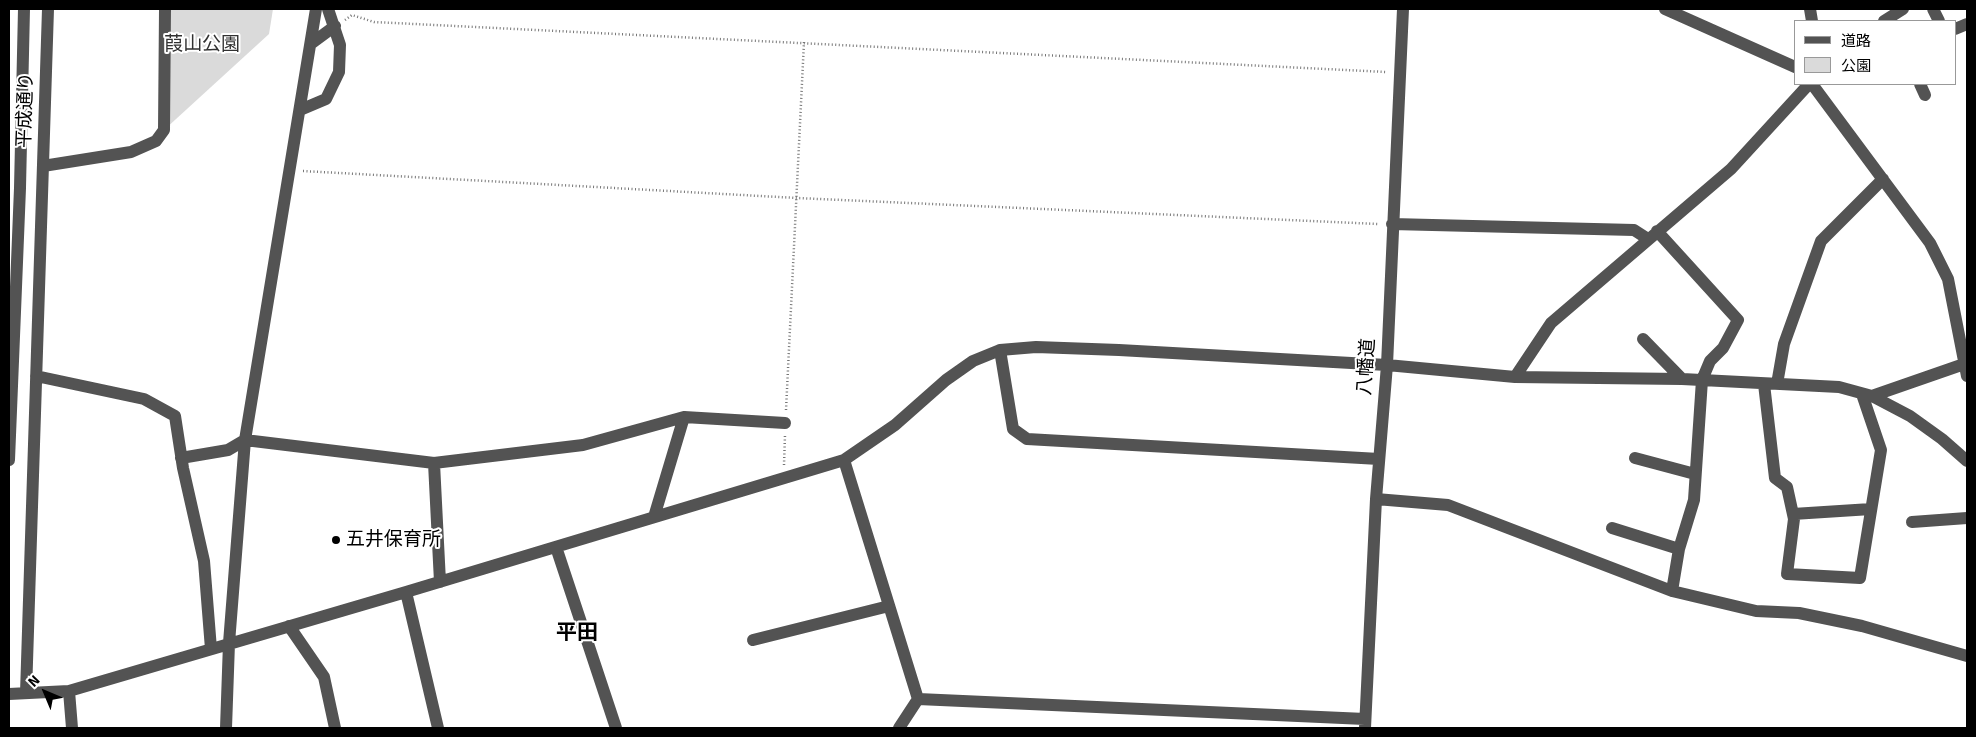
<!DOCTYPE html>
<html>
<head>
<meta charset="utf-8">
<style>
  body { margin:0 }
  #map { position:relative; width:1976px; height:737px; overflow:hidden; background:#fff; font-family:Signika,"Noto Sans JP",sans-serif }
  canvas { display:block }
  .frame { position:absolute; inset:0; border:10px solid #000; pointer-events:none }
  .legend { position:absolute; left:1794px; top:20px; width:162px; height:65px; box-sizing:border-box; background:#fff; border:1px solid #999; margin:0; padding:6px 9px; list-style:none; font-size:15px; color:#000 }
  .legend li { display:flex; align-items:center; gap:10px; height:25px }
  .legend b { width:25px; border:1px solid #999 }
  .north { position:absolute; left:20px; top:667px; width:50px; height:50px; -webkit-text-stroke:4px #fff; paint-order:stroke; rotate:315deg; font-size:14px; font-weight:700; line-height:20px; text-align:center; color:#000 }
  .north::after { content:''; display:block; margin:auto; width:18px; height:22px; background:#000; clip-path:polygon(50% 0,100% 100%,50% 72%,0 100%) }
</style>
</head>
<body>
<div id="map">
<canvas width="1976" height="737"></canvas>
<div class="frame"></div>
<ul class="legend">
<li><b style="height:6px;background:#535353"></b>道路</li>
<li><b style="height:14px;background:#dadada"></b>公園</li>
</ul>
<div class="north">N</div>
</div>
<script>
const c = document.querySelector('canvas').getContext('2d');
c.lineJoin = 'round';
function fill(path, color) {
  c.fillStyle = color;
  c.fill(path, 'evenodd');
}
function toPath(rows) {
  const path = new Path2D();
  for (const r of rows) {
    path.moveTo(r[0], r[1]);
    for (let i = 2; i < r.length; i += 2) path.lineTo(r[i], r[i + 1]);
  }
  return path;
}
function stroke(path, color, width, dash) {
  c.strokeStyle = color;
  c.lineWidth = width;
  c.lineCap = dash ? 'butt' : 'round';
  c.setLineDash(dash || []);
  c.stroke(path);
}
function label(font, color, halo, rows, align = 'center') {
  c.font = font + ' Signika,"Noto Sans JP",sans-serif';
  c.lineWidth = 4;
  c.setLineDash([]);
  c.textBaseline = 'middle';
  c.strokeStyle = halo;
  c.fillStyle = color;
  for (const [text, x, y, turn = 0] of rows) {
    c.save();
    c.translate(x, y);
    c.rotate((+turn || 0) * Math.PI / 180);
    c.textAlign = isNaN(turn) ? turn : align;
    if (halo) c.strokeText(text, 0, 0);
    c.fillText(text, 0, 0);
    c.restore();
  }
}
const green = toPath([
  [165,9,273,9,269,34,164,130]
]);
const path = toPath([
  [345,20,352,15,374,22,1386,72],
  [303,171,797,198,1378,224],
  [786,410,804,42],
  [784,465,785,435]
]);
const minor = toPath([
  [1665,9,1795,67],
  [1810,9,1812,21],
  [1933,9,1939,21],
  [1884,21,1903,9],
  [1955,29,1967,24],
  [312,43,335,26],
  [1812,84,1930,243,1948,279,1967,376],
  [1920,84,1925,95],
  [300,110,326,99,339,72,340,45,328,9],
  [43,166,131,152,156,141,164,130,165,9],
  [1392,224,1634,230,1648,239],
  [1657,231,1738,320,1723,348,1710,361,1702,380,1694,500,1679,549,1672,591],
  [1643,339,1682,379],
  [1000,350,1013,429,1027,439,1379,459],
  [36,376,144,399,175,416,183,468,204,561,211,649],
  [1515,377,1551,323,1731,169,1809,84],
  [1764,384,1775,478,1787,487,1794,519,1787,574,1860,578,1881,450,1862,394],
  [1777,384,1784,344,1821,241,1883,179],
  [1872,396,1967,363],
  [181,458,228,450,245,440,434,463,583,445,684,417,785,423],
  [1635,458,1695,474],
  [9,460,20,188,24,9],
  [844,460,918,699],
  [434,463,440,582],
  [1376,499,1448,505,1672,591,1756,611,1799,613,1862,626,1967,656],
  [1793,514,1871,509],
  [654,517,684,417],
  [1912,522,1967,518],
  [1612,528,1679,549],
  [556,547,616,728],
  [406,592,438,728],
  [289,626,324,677,335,728],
  [753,640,889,606],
  [69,691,72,728],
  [26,693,48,9],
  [9,694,69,691,406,592,844,460,895,425,946,380,973,361,1000,350,1036,347,1119,350,1387,365,1515,377,1682,379,1839,387,1872,396,1910,416,1942,439,1967,461],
  [918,699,1365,719],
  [226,728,229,643,245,440,316,9],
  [899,728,918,699],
  [1365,728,1376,499,1387,365,1403,9]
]);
const markers = [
  [336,540,5,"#000"]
];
const parkNames = [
  ["葭山公園",202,45]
];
const streetNames = [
  ["平成通り",26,110,-88],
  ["八幡道",1367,367,-86]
];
const poiNames = [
  ["五井保育所",346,540]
];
const quarterNames = [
  ["平田",577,633]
];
fill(green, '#dadada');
stroke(path, '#757575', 2.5, [1, 2.5]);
stroke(minor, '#535353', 12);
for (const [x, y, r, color] of markers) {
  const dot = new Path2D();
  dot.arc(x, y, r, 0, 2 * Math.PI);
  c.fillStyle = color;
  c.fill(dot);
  stroke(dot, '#fff', 2);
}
label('19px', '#313131', '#fff', parkNames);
label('19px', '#000', '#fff', streetNames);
label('19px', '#000', '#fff', poiNames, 'left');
label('bold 21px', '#000', '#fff', quarterNames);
</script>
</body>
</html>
